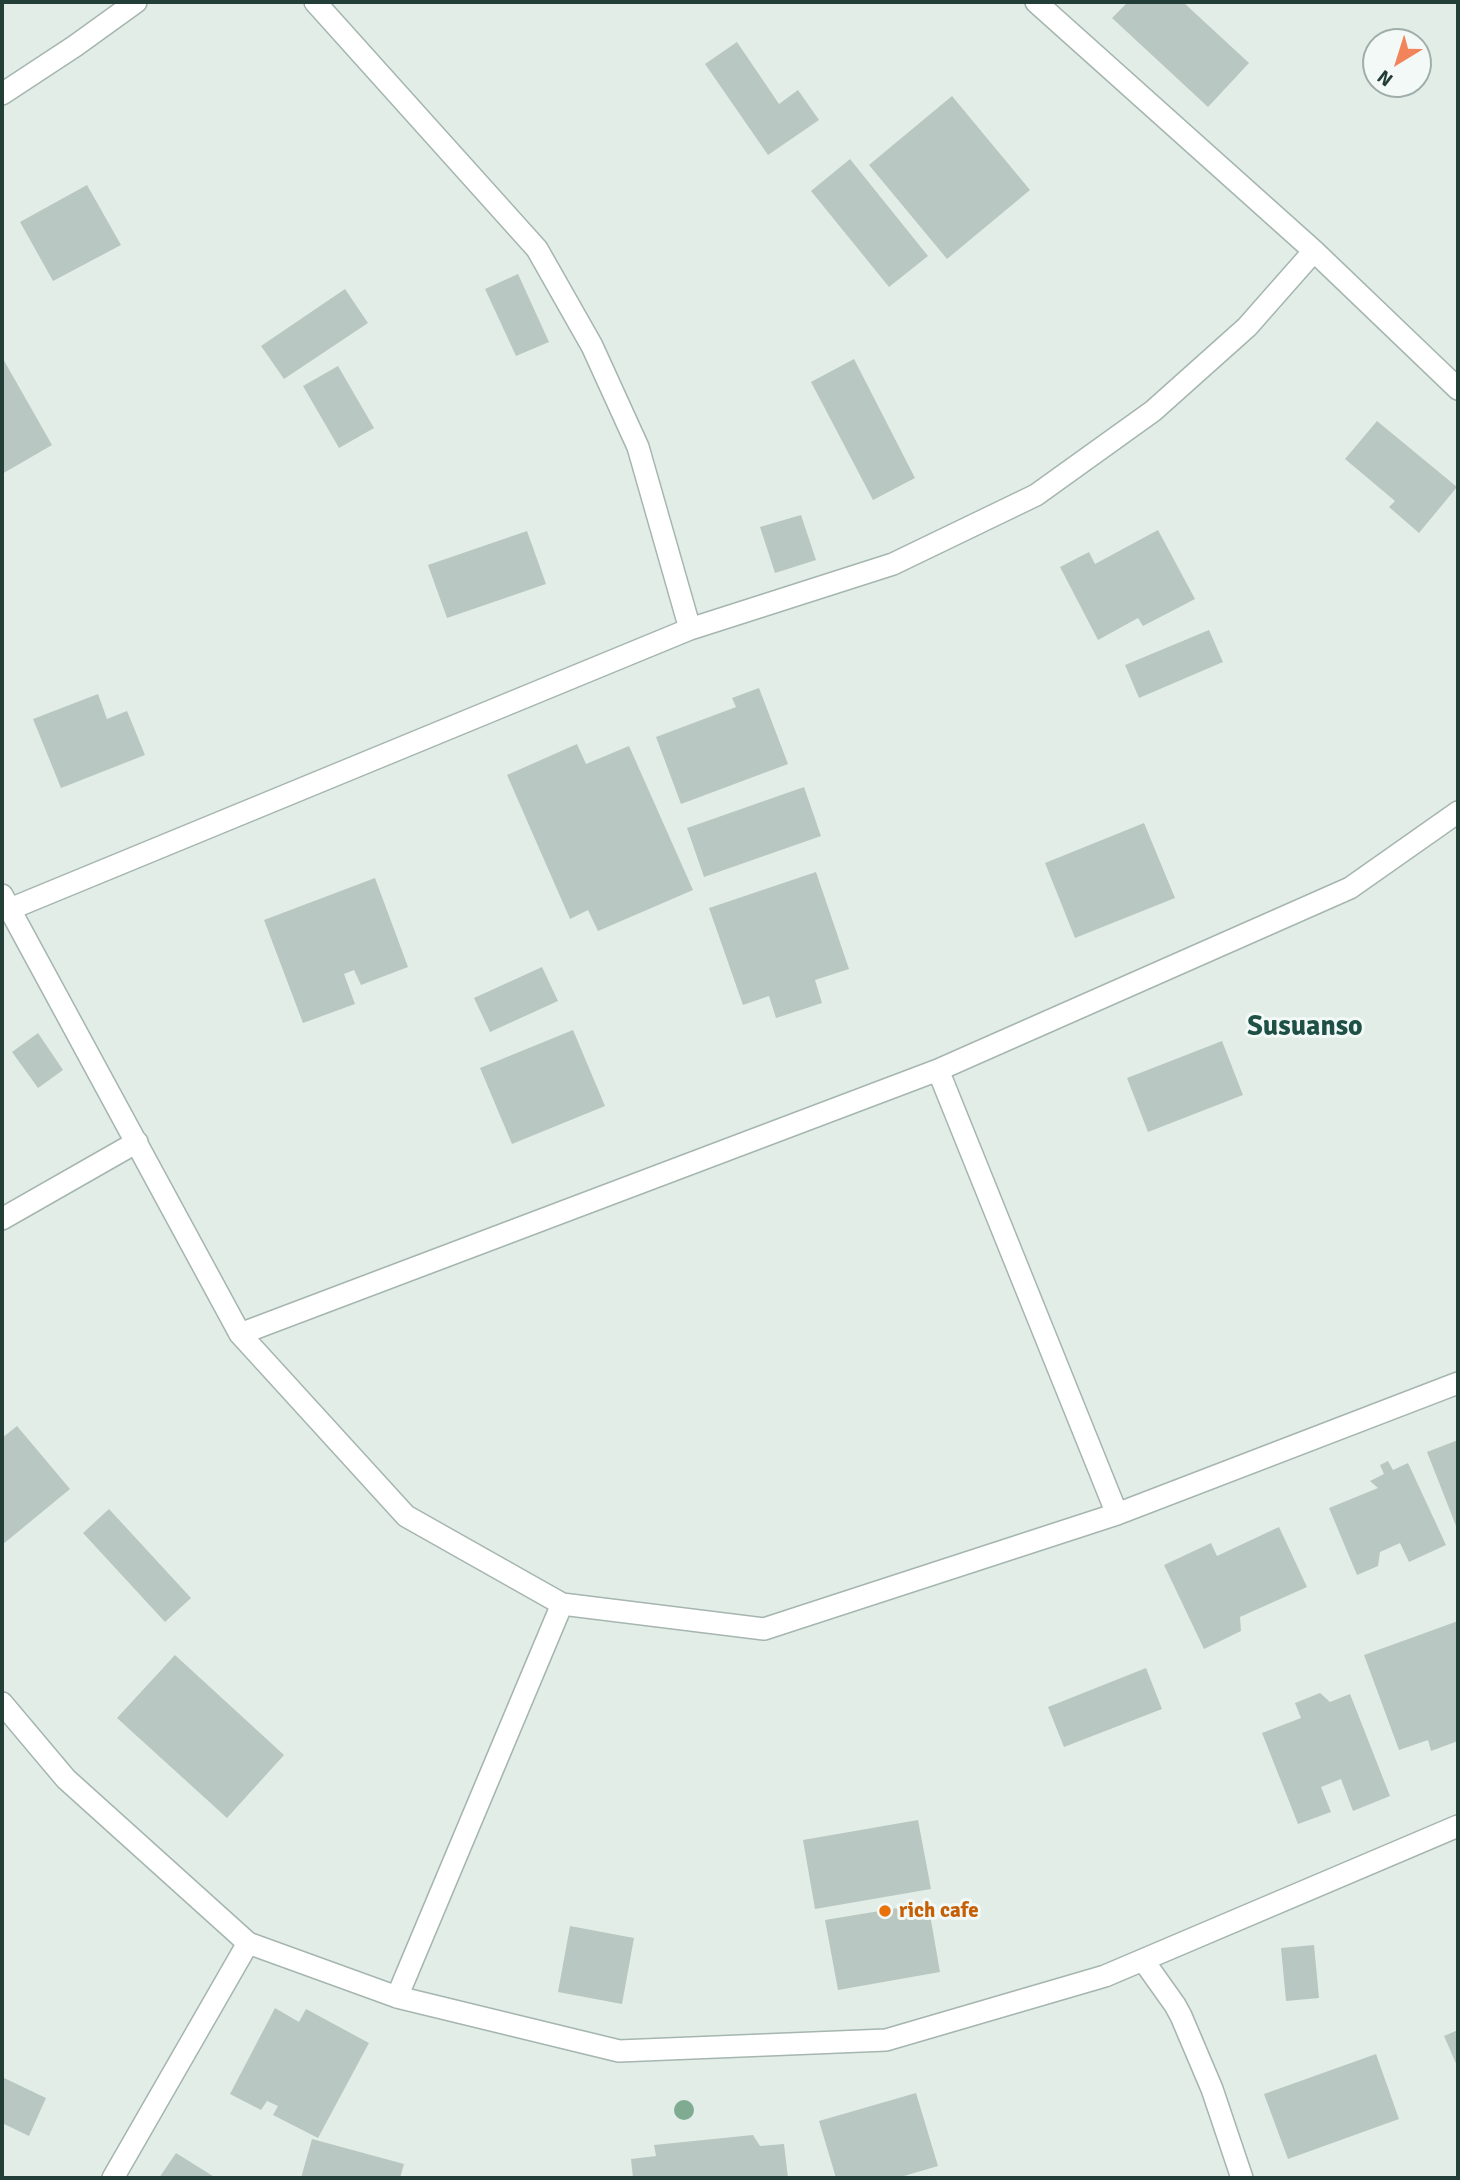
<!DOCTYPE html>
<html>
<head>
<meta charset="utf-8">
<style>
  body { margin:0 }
  #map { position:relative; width:1460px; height:2180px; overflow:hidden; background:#e2ede8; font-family:Signika,sans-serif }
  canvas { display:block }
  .frame { position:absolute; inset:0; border:4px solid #223e37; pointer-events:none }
  .north { position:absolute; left:1362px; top:28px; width:70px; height:70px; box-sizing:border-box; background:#f3f9f6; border:2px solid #9faeaa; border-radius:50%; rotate:218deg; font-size:19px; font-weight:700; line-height:28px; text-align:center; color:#223e37 }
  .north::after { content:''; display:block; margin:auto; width:24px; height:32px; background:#f2845b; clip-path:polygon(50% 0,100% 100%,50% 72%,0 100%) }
</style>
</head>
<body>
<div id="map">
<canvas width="1460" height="2180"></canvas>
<div class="frame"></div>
<div class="north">N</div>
</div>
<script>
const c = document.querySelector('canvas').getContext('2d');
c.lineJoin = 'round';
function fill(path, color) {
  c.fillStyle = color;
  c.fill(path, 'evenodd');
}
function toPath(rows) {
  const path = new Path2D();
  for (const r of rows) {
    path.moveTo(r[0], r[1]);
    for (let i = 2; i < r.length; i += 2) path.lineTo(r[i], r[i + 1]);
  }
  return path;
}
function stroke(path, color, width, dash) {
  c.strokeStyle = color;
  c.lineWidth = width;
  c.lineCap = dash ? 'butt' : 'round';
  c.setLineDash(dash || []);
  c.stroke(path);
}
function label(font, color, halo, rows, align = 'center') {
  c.font = font + ' Signika,sans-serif';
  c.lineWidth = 6;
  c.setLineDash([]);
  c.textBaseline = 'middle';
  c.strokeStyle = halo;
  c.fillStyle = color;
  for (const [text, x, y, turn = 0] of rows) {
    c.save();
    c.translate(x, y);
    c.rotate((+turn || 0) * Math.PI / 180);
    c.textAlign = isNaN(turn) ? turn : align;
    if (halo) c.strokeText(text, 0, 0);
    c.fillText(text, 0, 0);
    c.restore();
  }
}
const building = toPath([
  [1128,2,1183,2,1249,63,1208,107,1112,18],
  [737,42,779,104,798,90,819,120,768,155,705,64],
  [952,96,1030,190,947,259,869,165],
  [850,159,928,256,889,287,811,191],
  [87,185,121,245,53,281,20,222],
  [518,274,549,342,516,356,485,289],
  [345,289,368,323,284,379,261,346],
  [2,357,52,445,2,474],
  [854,359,915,478,873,500,811,382],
  [338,366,374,428,339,448,303,386],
  [1377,421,1457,487,1419,533,1389,507,1395,501,1345,459],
  [801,515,816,560,775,573,760,527],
  [1158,530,1195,599,1143,626,1138,618,1098,640,1060,567,1089,552,1095,564],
  [527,531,546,584,447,618,428,565],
  [1209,630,1223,662,1139,698,1125,665],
  [759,688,788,764,681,804,656,737,736,707,732,698],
  [98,694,107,719,127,711,145,755,61,788,33,719],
  [577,744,586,764,629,746,693,890,598,931,588,910,570,919,507,775],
  [804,787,821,836,704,877,687,828],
  [1144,823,1175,898,1075,938,1045,863],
  [816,872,849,969,815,980,822,1003,776,1018,769,996,743,1005,709,908],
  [375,878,408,967,361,985,354,970,344,974,355,1004,303,1023,264,920],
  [542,967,558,1001,490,1032,474,998],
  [573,1030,605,1106,512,1144,480,1068],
  [38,1033,63,1070,38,1088,12,1052],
  [1222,1041,1243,1095,1148,1132,1127,1078],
  [17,1426,70,1489,2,1545,2,1438],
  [1458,1440,1458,1531,1427,1452],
  [1388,1461,1393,1470,1408,1463,1446,1545,1409,1562,1400,1543,1380,1552,1378,1566,1357,1575,1329,1508,1378,1488,1370,1481,1384,1474,1380,1465],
  [109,1509,191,1598,165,1622,83,1533],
  [1279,1527,1307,1587,1240,1617,1241,1631,1204,1649,1164,1565,1211,1543,1217,1556],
  [1458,1621,1458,1741,1431,1751,1428,1740,1399,1750,1364,1655],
  [175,1655,284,1755,227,1818,117,1718],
  [1146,1668,1162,1709,1064,1747,1048,1707],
  [1320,1693,1330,1702,1350,1694,1390,1796,1353,1811,1341,1779,1321,1787,1331,1812,1298,1824,1262,1733,1301,1718,1295,1703],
  [918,1820,931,1889,815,1909,803,1840],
  [928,1903,940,1972,838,1990,825,1920],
  [570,1926,634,1938,622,2004,558,1992],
  [1314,1945,1319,1998,1286,2001,1281,1948],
  [275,2008,299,2022,306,2009,369,2043,318,2138,273,2115,278,2106,267,2101,261,2110,230,2094],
  [1458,2030,1458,2068,1444,2036],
  [1376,2054,1399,2119,1288,2159,1264,2094],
  [2,2077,46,2098,29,2136,2,2123],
  [916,2093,938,2166,897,2178,836,2178,819,2121],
  [753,2135,760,2146,784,2144,788,2178,633,2178,631,2159,656,2156,654,2145],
  [312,2139,404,2164,400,2178,301,2178],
  [176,2153,216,2178,159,2178]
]);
const minor = toPath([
  [315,2,537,249,592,346,638,447,690,629],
  [1036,2,1314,251,1458,389],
  [2,94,75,46,136,2],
  [2,895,240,1334,406,1516,562,1604,764,1629,1117,1514,1458,1383],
  [10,909,690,629,893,564,1036,495,1153,411,1247,327,1314,251],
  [938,1070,1117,1514],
  [2,1219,137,1142],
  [240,1334,938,1070,1350,888,1458,812],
  [2,1703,66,1779,248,1943,397,1997,619,2051,886,2040,1105,1976,1458,1826],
  [1143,1960,1175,2005,1181,2016,1212,2089,1242,2178],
  [397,1997,562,1604],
  [113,2178,248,1943]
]);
const trees = [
  [684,2110]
];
const markers = [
  [885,1911,7,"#e8710a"]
];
const foodNames = [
  ["rich cafe",899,1911]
];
const districtNames = [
  ["Susuanso",1305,1028]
];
fill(building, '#b8c7c1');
stroke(minor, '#a5b5af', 24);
stroke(minor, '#fff', 21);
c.fillStyle = '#7eab91';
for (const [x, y] of trees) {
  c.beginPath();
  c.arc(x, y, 10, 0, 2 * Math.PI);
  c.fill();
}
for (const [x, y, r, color] of markers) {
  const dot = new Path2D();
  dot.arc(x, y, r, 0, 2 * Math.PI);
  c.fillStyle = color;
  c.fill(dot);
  stroke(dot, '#f3f9f6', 2.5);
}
label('bold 21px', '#c56008', '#f3f9f6', foodNames, 'left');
label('bold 28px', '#1e5045', '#f3f9f6', districtNames);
</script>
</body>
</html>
